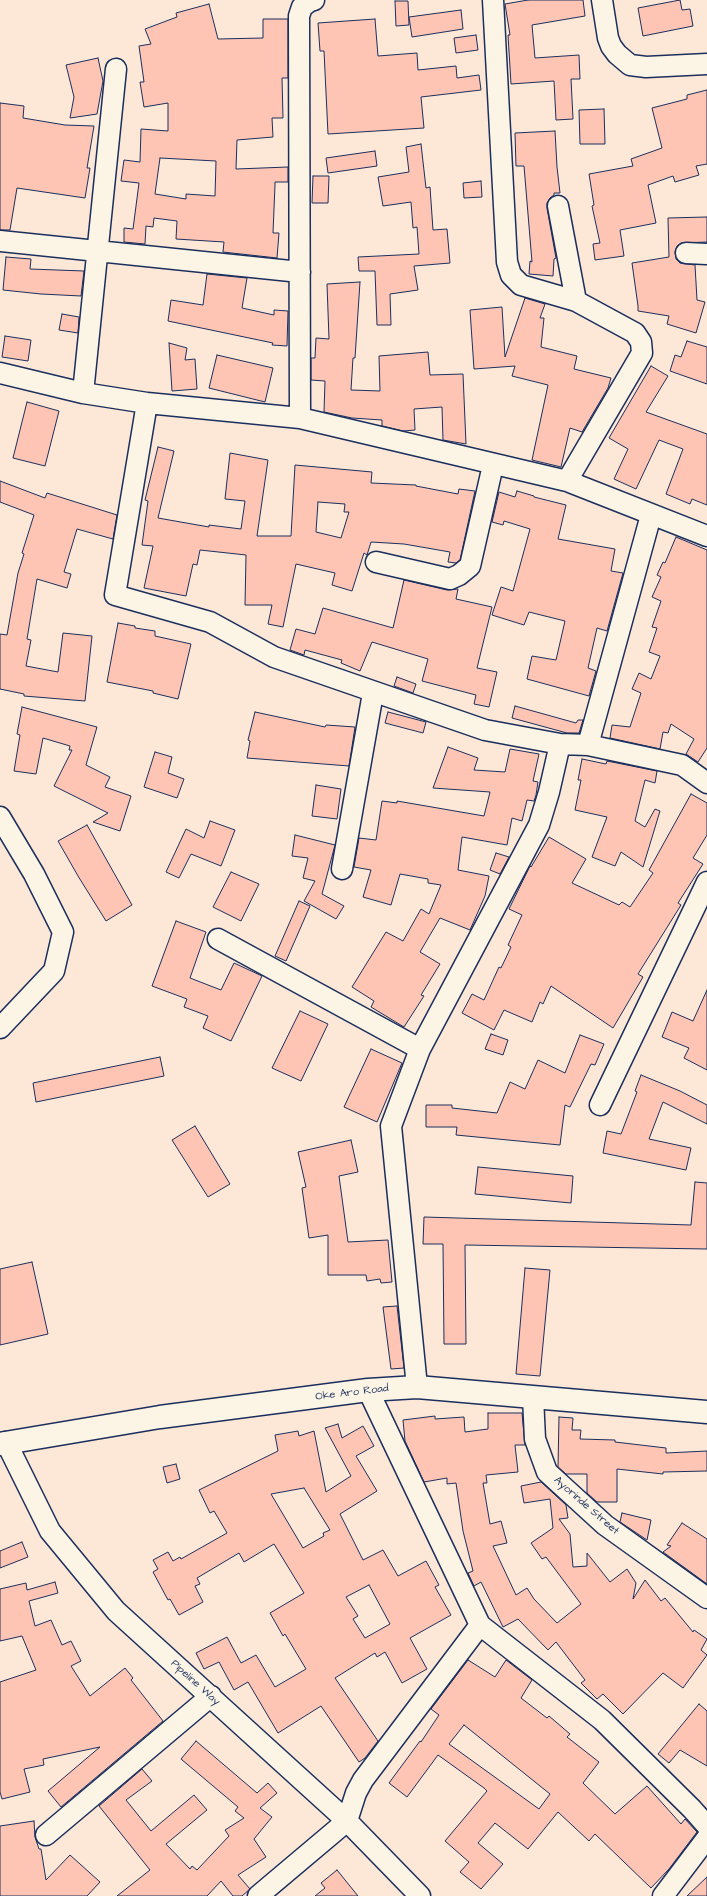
<!DOCTYPE html>
<html>
<head>
<meta charset="utf-8">
<style>
  body { margin:0 }
  canvas { display:block; background:#fde7d6 }
</style>
</head>
<body>
<canvas width="707" height="1896"></canvas>
<script>
const c = document.querySelector('canvas').getContext('2d');
c.lineJoin = 'round';
function fill(path, color) {
  c.fillStyle = color;
  c.fill(path, 'evenodd');
}
function toPath(rows) {
  const path = new Path2D();
  for (const r of rows) {
    path.moveTo(r[0], r[1]);
    for (let i = 2; i < r.length; i += 2) path.lineTo(r[i], r[i + 1]);
  }
  return path;
}
function stroke(path, color, width, dash) {
  c.strokeStyle = color;
  c.lineWidth = width;
  c.lineCap = dash ? 'butt' : 'round';
  c.setLineDash(dash || []);
  c.stroke(path);
}
function label(font, color, halo, rows, align = 'center') {
  c.font = font + ' "Architects Daughter",sans-serif';
  c.lineWidth = 3.5;
  c.setLineDash([]);
  c.textBaseline = 'middle';
  c.strokeStyle = halo;
  c.fillStyle = color;
  for (const [text, x, y, turn = 0] of rows) {
    c.save();
    c.translate(x, y);
    c.rotate((+turn || 0) * Math.PI / 180);
    c.textAlign = isNaN(turn) ? turn : align;
    if (halo) c.strokeText(text, 0, 0);
    c.fillText(text, 0, 0);
    c.restore();
  }
}
const building = toPath([
  [528,0,583,0,585,16,532,25,535,58,579,55,580,79,571,79,573,119,556,120,554,81,511,84,508,35,510,35,505,4,528,0],
  [680,0,682,10,690,9,693,26,643,36,638,8,680,0],
  [395,1,408,1,409,25,396,26,395,1],
  [209,4,218,39,263,38,263,19,288,19,288,78,282,78,283,118,272,118,273,137,237,140,236,169,288,167,288,182,275,182,275,185,273,233,279,233,277,258,223,252,224,242,176,239,177,221,154,218,153,227,146,226,145,244,124,242,124,228,133,229,139,183,121,181,124,160,140,162,141,129,168,131,168,103,144,107,140,82,144,82,139,46,151,44,145,29,177,17,176,13,209,4],
  [160,158,216,161,215,196,186,194,186,199,155,194,160,158],
  [461,10,463,29,412,37,409,17,461,10],
  [375,19,378,56,417,53,418,70,456,66,457,78,479,75,481,90,421,97,424,128,328,134,324,51,320,51,318,23,375,19],
  [476,35,478,50,456,53,454,38,476,35],
  [98,58,103,81,97,114,70,118,74,97,66,65,98,58],
  [707,90,707,164,696,166,699,175,675,182,673,176,648,185,656,223,620,230,624,256,595,260,593,244,600,243,592,206,594,205,589,174,633,166,631,159,662,148,652,108,687,99,687,95,707,90],
  [0,103,24,106,23,118,65,125,94,126,87,168,90,168,85,198,17,188,10,230,0,230,0,103],
  [604,109,605,144,580,144,579,110,604,109],
  [555,131,557,167,560,193,554,193,554,195,550,198,547,203,547,208,556,258,554,259,553,276,529,274,530,261,532,262,524,166,516,166,515,133,555,131],
  [421,144,426,188,430,187,433,230,447,229,450,263,414,266,418,290,390,294,391,325,377,325,375,271,359,271,358,257,419,254,417,227,413,228,411,202,383,206,378,177,409,172,406,147,421,144],
  [375,151,377,166,328,173,326,158,375,151],
  [313,176,329,176,328,203,312,203,313,176],
  [481,181,482,197,464,198,463,183,481,181],
  [707,217,707,242,681,243,677,246,675,252,676,259,680,263,695,265,697,300,705,302,696,333,667,324,669,316,638,311,638,306,632,263,669,257,668,218,707,217],
  [6,257,31,259,30,269,84,271,81,296,41,294,3,290,6,257],
  [207,274,247,278,242,308,274,315,274,310,288,311,287,346,272,345,273,343,168,321,171,300,203,305,207,274],
  [360,282,355,358,353,358,351,390,380,391,379,356,428,352,430,375,463,374,466,444,443,440,442,407,414,409,415,430,403,431,382,426,382,420,352,418,324,412,325,381,311,380,311,358,315,358,316,338,329,339,327,284,360,282],
  [525,298,545,304,540,318,544,318,541,347,577,356,574,369,611,378,608,388,582,432,570,428,561,467,532,460,548,385,512,376,515,366,474,369,470,310,502,307,505,357,525,298],
  [62,314,79,317,78,333,59,330,62,314],
  [5,336,31,340,28,361,2,357,5,336],
  [687,341,707,347,707,384,670,371,675,355,681,357,687,341],
  [169,343,187,348,185,360,195,359,197,389,172,391,169,343],
  [217,355,273,368,265,402,209,388,217,355],
  [651,366,668,376,646,412,707,434,707,505,692,499,690,504,666,494,683,449,659,440,636,489,614,479,628,449,609,438,651,366],
  [27,402,59,411,45,466,13,458,27,402],
  [158,447,174,451,158,518,209,527,209,525,241,529,245,501,225,499,230,453,268,460,257,536,291,536,295,465,372,472,371,483,416,485,416,486,458,494,459,489,475,491,460,560,456,563,448,562,450,552,404,544,371,542,367,555,364,553,352,591,332,585,335,573,296,564,283,627,268,624,272,605,245,605,246,555,200,550,197,565,193,564,186,596,144,588,153,546,142,545,148,501,145,500,158,447],
  [318,502,345,504,344,512,349,512,341,538,316,532,318,502],
  [0,481,45,498,47,493,117,515,113,539,77,529,64,572,71,574,67,588,37,579,27,639,31,640,26,666,58,672,63,633,92,636,85,701,24,696,24,694,0,689,0,634,7,635,18,573,24,554,22,553,34,515,0,502,0,481],
  [517,491,534,496,534,497,566,505,558,539,615,549,611,571,623,573,607,631,597,628,588,668,596,671,589,696,527,679,532,656,556,660,565,621,529,612,524,625,492,615,501,587,513,591,530,529,504,521,503,525,492,522,499,492,515,497,517,491],
  [676,537,707,550,707,748,698,762,686,754,694,739,671,724,668,733,663,732,660,749,610,738,612,725,630,727,641,693,632,689,639,673,651,679,660,656,649,652,657,628,652,627,661,601,652,597,661,577,657,575,663,562,665,563,676,537],
  [404,580,447,590,458,589,456,599,492,607,477,668,497,672,489,707,474,704,476,695,422,681,428,659,372,642,360,671,341,663,342,660,305,650,304,655,290,650,296,629,315,634,323,608,393,628,404,580],
  [118,623,135,626,135,628,155,631,155,636,191,644,178,699,153,693,153,691,107,682,118,623],
  [397,677,416,684,413,693,394,686,397,677],
  [515,706,576,723,578,720,583,720,579,733,567,733,512,718,515,706],
  [22,707,97,727,86,765,110,777,105,787,131,796,120,831,93,822,108,813,54,786,72,750,69,750,70,746,43,738,36,774,14,771,20,735,17,734,22,707],
  [255,712,325,727,326,725,355,727,349,766,247,758,250,741,248,740,255,712],
  [388,712,426,722,423,733,385,723,388,712],
  [448,747,478,758,474,770,505,772,510,749,539,754,533,781,538,782,536,795,534,801,527,800,522,821,512,818,507,845,462,837,458,870,489,876,485,896,470,930,440,918,420,952,440,964,421,995,424,996,404,1027,371,1007,374,1001,352,987,386,932,403,941,421,909,429,914,441,885,428,883,428,879,400,874,391,905,363,897,371,870,354,867,359,838,376,840,382,801,397,803,397,801,484,816,490,792,433,788,448,747],
  [155,752,172,757,168,773,184,779,177,798,144,787,155,752],
  [582,759,606,764,607,761,657,771,655,783,645,780,635,821,645,827,655,809,660,811,643,867,621,852,615,866,592,857,607,817,575,810,581,780,578,780,582,759],
  [316,785,341,789,337,819,312,816,316,785],
  [691,794,707,803,707,835,693,858,703,864,678,903,681,905,638,974,643,977,613,1028,551,986,543,1004,540,1002,532,1022,504,1010,494,1030,462,1013,472,994,484,1000,499,967,501,968,511,947,508,945,522,915,509,909,530,866,531,867,549,837,586,859,572,883,619,905,622,902,630,907,653,873,649,870,691,794],
  [210,821,235,830,221,866,191,854,179,878,166,872,186,829,204,838,210,821],
  [87,825,132,905,106,921,78,876,58,841,87,825],
  [295,835,335,845,322,894,344,906,336,919,304,901,315,881,303,878,308,858,292,856,295,835],
  [496,853,509,857,500,874,490,870,496,853],
  [231,872,259,884,241,921,213,907,231,872],
  [299,901,310,906,286,961,275,956,299,901],
  [176,921,206,932,190,978,221,990,234,963,262,976,231,1041,203,1028,208,1016,184,1007,187,999,152,986,176,921],
  [707,990,707,1070,684,1058,689,1048,662,1037,672,1012,693,1021,707,990],
  [300,1011,328,1024,301,1081,272,1068,300,1011],
  [491,1034,508,1040,503,1055,485,1049,491,1034],
  [580,1035,604,1044,595,1065,591,1064,570,1107,565,1105,560,1145,456,1135,457,1127,426,1127,426,1105,452,1105,452,1108,497,1113,510,1082,525,1089,538,1060,565,1073,580,1035],
  [371,1049,402,1063,377,1122,344,1107,371,1049],
  [160,1057,164,1076,36,1102,33,1083,160,1057],
  [641,1075,680,1091,707,1105,707,1124,663,1102,649,1139,691,1148,686,1170,603,1153,607,1131,621,1134,637,1092,635,1091,641,1075],
  [195,1126,230,1184,208,1197,172,1140,195,1126],
  [351,1140,358,1172,339,1176,348,1242,388,1240,392,1282,381,1283,380,1279,367,1281,366,1275,328,1275,328,1235,309,1238,302,1188,306,1187,298,1152,351,1140],
  [478,1167,573,1176,571,1203,475,1194,478,1167],
  [695,1182,707,1183,707,1249,465,1245,466,1344,444,1344,443,1244,423,1244,424,1217,691,1225,695,1182],
  [32,1262,48,1334,0,1345,0,1269,32,1262],
  [525,1268,550,1270,540,1376,516,1374,525,1268],
  [397,1306,404,1368,391,1369,383,1307,397,1306],
  [488,1413,522,1413,525,1445,515,1445,518,1472,486,1475,487,1483,483,1483,490,1524,501,1521,507,1543,493,1546,516,1595,527,1588,534,1599,557,1623,581,1604,546,1557,542,1559,531,1543,553,1528,550,1499,524,1503,521,1486,541,1482,566,1505,568,1518,559,1519,570,1534,573,1567,587,1566,587,1553,610,1582,627,1569,636,1583,633,1599,645,1580,661,1601,665,1598,693,1632,694,1630,707,1639,701,1650,707,1655,683,1688,663,1673,623,1714,603,1694,597,1699,581,1683,585,1680,556,1642,548,1650,518,1619,503,1627,481,1582,474,1586,468,1573,473,1571,463,1531,456,1483,447,1484,447,1478,424,1482,405,1441,403,1420,435,1416,435,1419,464,1417,465,1432,488,1429,488,1413],
  [559,1417,573,1418,572,1430,581,1430,580,1439,615,1440,615,1442,666,1448,666,1453,707,1451,707,1471,663,1472,663,1474,617,1469,617,1502,597,1502,587,1493,587,1474,566,1474,558,1467,559,1417],
  [338,1424,342,1438,363,1426,374,1446,356,1456,377,1491,340,1514,363,1560,383,1550,398,1576,426,1561,439,1585,435,1587,451,1615,410,1638,427,1669,402,1683,385,1652,377,1657,375,1653,335,1678,378,1741,365,1758,359,1762,321,1706,278,1733,248,1682,234,1690,219,1662,204,1669,196,1653,227,1637,241,1663,256,1655,275,1687,306,1669,285,1634,283,1636,270,1613,304,1593,274,1544,244,1562,239,1553,197,1578,200,1584,195,1586,203,1602,179,1615,170,1599,168,1600,153,1572,158,1569,153,1560,168,1552,173,1561,180,1557,181,1559,227,1533,214,1511,210,1513,199,1490,278,1451,275,1435,298,1431,299,1436,314,1431,326,1492,351,1476,325,1428,338,1424],
  [304,1488,330,1530,323,1533,324,1536,303,1548,271,1494,304,1488],
  [369,1585,390,1624,365,1638,353,1619,358,1616,346,1597,369,1585],
  [176,1464,180,1479,167,1483,163,1467,176,1464],
  [622,1513,651,1520,647,1540,620,1522,622,1513],
  [682,1523,707,1539,707,1584,663,1552,671,1546,667,1545,682,1523],
  [22,1542,28,1557,0,1568,0,1551,22,1542],
  [55,1582,58,1593,29,1601,35,1626,51,1620,62,1645,71,1641,81,1661,71,1666,90,1696,125,1668,133,1678,131,1680,163,1721,61,1807,48,1791,100,1747,43,1759,44,1765,24,1769,30,1792,2,1799,0,1792,0,1682,36,1670,22,1636,0,1641,0,1589,26,1583,27,1590,55,1582],
  [468,1660,495,1677,506,1660,532,1680,521,1698,547,1718,549,1716,570,1734,567,1737,599,1762,583,1783,615,1814,647,1786,681,1824,685,1819,697,1832,669,1869,651,1888,595,1834,589,1841,558,1812,528,1849,495,1823,478,1843,503,1864,481,1889,460,1872,469,1862,445,1841,487,1791,484,1788,438,1755,407,1797,389,1783,420,1741,421,1742,439,1715,431,1709,468,1660],
  [464,1725,550,1794,539,1809,449,1744,464,1725],
  [699,1704,707,1711,707,1766,680,1750,669,1763,658,1754,699,1704],
  [196,1741,257,1793,268,1783,277,1793,260,1808,272,1817,254,1839,266,1857,238,1875,250,1889,242,1896,233,1896,221,1881,207,1896,117,1896,150,1870,99,1806,142,1769,152,1781,126,1800,151,1831,194,1795,207,1810,166,1844,190,1869,192,1866,197,1870,229,1836,225,1830,244,1818,235,1811,238,1807,181,1759,196,1741],
  [34,1821,35,1837,39,1849,41,1849,46,1880,70,1855,100,1882,87,1896,0,1896,0,1826,34,1821],
  [337,1870,358,1896,315,1896,325,1888,321,1883,337,1870],
  [707,1877,707,1896,687,1896,707,1877]
]);
const minor = toPath([
  [493,0,507,262,511,275,521,285,576,301,635,333,641,342,642,353,567,481],
  [602,0,608,38,611,46,617,54,630,65,646,67,707,64],
  [558,206,576,301],
  [0,241,300,272],
  [686,253,707,254],
  [0,373,83,393,147,403,300,418,567,481,707,536],
  [83,393,116,69],
  [147,403,115,595,210,622,274,657,485,730,560,744,588,745,682,765,707,783],
  [300,418,299,16,302,7,310,1,314,0],
  [376,562,450,579,459,575,470,566,493,465],
  [588,745,651,515],
  [0,817,34,874,63,932,54,971,0,1028],
  [342,869,373,693],
  [218,939,420,1049],
  [600,1105,707,882],
  [417,1387,391,1126,420,1049,539,825,549,792,560,744],
  [368,1390,480,1625,602,1720,692,1809,707,1826],
  [533,1397,535,1439,547,1472,605,1525,707,1598],
  [6,1442,50,1531,116,1611,347,1821,420,1896],
  [46,1835,211,1696],
  [258,1896,347,1821,356,1793,363,1780,480,1625],
  [663,1896,707,1838]
]);
const major = toPath([
  [0,1444,160,1417,368,1390,417,1387,707,1412]
]);
const streetNames = [
  ["Oke Aro Road",352,1393,-7],
  ["Ayorinde Street",586,1506,41],
  ["Pipeline Way",195,1683,42]
];
fill(building, '#fec5b4');
stroke(building, '#1b2f5e', 1);
stroke(minor, '#1b2f5e', 23);
stroke(major, '#1b2f5e', 25);
stroke(minor, '#fcf5e5', 20);
stroke(major, '#fcf5e5', 22);
label('11px', '#1b2f5e', '#fcf5e5', streetNames);
</script>
</body>
</html>
